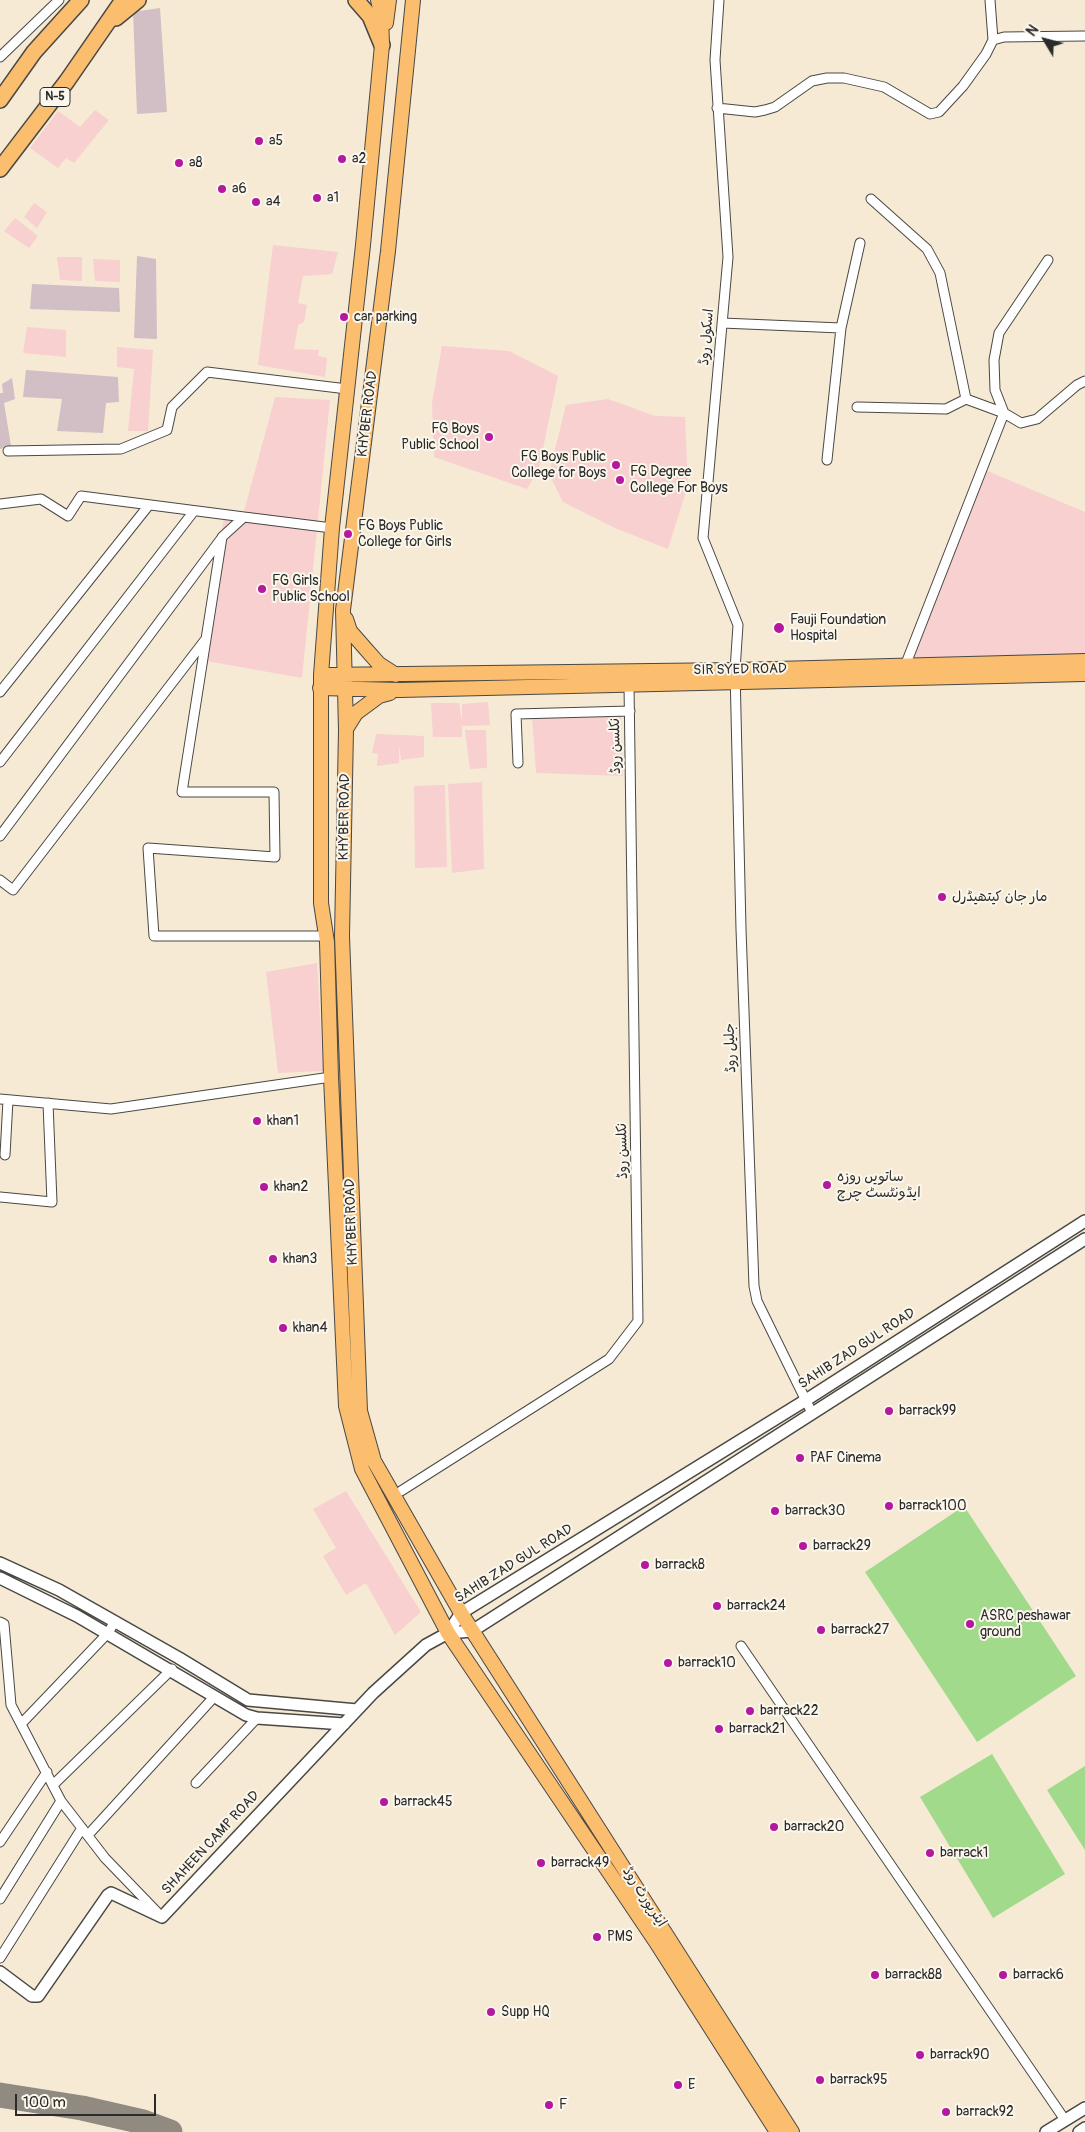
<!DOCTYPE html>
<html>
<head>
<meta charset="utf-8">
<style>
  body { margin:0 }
  #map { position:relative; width:1085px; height:2132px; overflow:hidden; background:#f6ead5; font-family:Pangolin,sans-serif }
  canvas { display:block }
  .north { position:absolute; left:1020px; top:15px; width:50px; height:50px; -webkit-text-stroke:4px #fbf7ec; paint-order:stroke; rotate:307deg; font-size:14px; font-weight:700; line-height:20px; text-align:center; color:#2b2b2b }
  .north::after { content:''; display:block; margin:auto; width:18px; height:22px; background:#2b2b2b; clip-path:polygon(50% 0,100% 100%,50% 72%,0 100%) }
  .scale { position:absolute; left:15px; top:2094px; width:141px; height:22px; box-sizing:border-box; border:2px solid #2b2b2b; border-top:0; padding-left:6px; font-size:15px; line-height:18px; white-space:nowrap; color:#2b2b2b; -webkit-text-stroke:4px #fbf7ec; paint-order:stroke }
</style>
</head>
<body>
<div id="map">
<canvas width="1085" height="2132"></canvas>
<div class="north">N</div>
<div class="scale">100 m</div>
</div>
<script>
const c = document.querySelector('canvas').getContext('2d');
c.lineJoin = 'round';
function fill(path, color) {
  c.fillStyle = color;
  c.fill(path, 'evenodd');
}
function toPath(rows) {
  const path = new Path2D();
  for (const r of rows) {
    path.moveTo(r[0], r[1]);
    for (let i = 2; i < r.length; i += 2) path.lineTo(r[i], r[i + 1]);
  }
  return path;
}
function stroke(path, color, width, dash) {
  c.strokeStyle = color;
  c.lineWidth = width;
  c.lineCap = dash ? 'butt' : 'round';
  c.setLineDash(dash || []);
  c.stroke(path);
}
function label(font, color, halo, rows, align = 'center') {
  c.font = font + ' Pangolin,"Playpen Sans Arabic",sans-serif';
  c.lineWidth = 4;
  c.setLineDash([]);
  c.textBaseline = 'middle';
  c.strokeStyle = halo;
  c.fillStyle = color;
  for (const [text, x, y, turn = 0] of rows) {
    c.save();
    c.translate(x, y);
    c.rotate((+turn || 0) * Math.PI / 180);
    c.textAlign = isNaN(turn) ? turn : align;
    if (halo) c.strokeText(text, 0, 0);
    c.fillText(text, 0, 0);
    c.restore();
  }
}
const built = toPath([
  [95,110,109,120,74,163,66,158,58,168,30,148,58,111,80,127],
  [34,203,47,212,37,228,24,217],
  [15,218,38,236,29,248,4,231],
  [273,245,338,252,332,274,303,276,298,303,307,305,304,322,298,325,294,349,319,350,318,356,327,358,325,377,258,365],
  [57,257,82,257,82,281,60,280],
  [93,259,120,260,120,282,95,281],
  [27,327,66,330,66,357,23,353],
  [442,346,509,351,558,376,539,468,527,489,434,457,432,403],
  [117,347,153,350,148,431,128,431,134,369,117,367],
  [275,397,330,400,302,678,201,660,224,518,243,515],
  [608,399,655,416,685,417,688,485,668,549,615,528,563,502,549,474,566,405],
  [985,470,1085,512,1085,661,905,666],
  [488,702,490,725,462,726,462,737,433,737,431,703,459,703,462,721,462,704],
  [621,716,623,776,536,773,532,717],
  [465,730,486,730,487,768,470,769],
  [376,734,424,736,424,757,401,760,399,745,399,763,377,766,378,754,372,753],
  [482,782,484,869,452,873,448,784],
  [445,785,447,867,415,868,414,786],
  [317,963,323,1071,278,1073,266,972],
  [346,1491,421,1612,395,1635,366,1583,346,1595,323,1556,336,1548,313,1509]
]);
const industrial = toPath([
  [160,8,167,112,137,114,133,12],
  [137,256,156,259,157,339,134,338],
  [32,284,119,288,120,312,30,309],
  [26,370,118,377,119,402,106,403,103,433,57,431,62,399,23,397],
  [12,378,15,399,4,403,11,446,0,449,0,393,3,393,2,384]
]);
const green = toPath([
  [964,1506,1076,1676,977,1742,865,1572],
  [992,1754,1065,1874,993,1918,920,1797],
  [1085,1766,1085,1850,1047,1790]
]);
const taxiway = toPath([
  [0,2095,82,2108,143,2122,170,2132]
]);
const minor = toPath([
  [719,0,715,60,728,257,703,538,738,625,735,670,741,929,754,1286,757,1301,812,1413],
  [990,0,993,40],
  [0,57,59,0],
  [717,108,755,112,765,110,775,107,812,81,827,78,844,78,884,87,930,114,939,112,963,86,986,54,993,40,1004,37,1085,36],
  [871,199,927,249,940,273,966,399],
  [722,323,841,328],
  [857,407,946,409,966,399,1004,413,1021,423,1037,419,1077,385,1085,381],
  [8,451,121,449,167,430,172,407,207,372,347,389],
  [827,460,841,328,860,243],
  [0,504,41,499,68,516,81,496,244,517],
  [905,666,1004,413,995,390,994,360,999,333,1048,260],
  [0,692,149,505],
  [0,762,194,511],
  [518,763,516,714,630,711],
  [0,836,221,539],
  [0,880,13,890,205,640],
  [327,936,154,936,148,848,275,857,274,792,182,792,222,537,244,517,332,528],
  [0,1099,111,1109,331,1077],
  [5,1155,8,1100],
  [0,1197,52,1202,48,1103],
  [401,1491,609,1359,638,1321,629,685],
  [0,1622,4,1624,11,1705,61,1801,105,1858,158,1913],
  [741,1646,1065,2120],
  [21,1724,108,1633,115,1621],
  [196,1783,257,1718],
  [53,1785,172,1669],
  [88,1835,214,1697],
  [0,1842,47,1772],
  [0,1899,61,1801],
  [0,1958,82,1828]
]);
const tertiary = toPath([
  [0,1563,59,1590,179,1658,248,1700,357,1710],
  [0,1578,77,1616,246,1715,257,1718,344,1724],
  [448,1633,461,1613,806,1400,1085,1221],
  [0,1972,32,1996,38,1996,108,1895,111,1893,162,1917,373,1693,426,1645,448,1633,472,1631,1085,1239],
  [1046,2132,1085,2108],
  [1079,2132,1085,2128]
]);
const primary = toPath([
  [378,0,381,13,382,45,363,245,332,528,321,675,321,903,327,942,331,1077,346,1406,362,1469,448,1633,656,1942,777,2132],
  [413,0,388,251,343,610,346,730,342,936,360,1411,374,1461,461,1613,792,2132],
  [386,23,389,0],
  [346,619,350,631,364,647,379,664,396,675],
  [321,675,735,670,1085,661],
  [320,688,400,690,1085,674],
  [346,729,356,713,379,696,390,693]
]);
const trunk = toPath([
  [356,0,370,16,382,45],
  [116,18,138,0],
  [0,100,34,52,81,0],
  [0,169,67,81,123,0]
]);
const markers = [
  [259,141,5,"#b5179e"],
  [342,159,5,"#b5179e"],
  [179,163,5,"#b5179e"],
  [222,189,5,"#b5179e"],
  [317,198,5,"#b5179e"],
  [256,202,5,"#b5179e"],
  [344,317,5,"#b5179e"],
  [489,437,5,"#b5179e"],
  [616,465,5,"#b5179e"],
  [620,480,5,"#b5179e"],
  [348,534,5,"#b5179e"],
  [262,589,5,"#b5179e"],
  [779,628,6,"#b5179e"],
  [942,897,5,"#b5179e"],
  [257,1121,5,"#b5179e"],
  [827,1185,5,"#b5179e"],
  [264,1187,5,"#b5179e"],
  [273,1259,5,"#b5179e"],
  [283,1328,5,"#b5179e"],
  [889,1411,5,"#b5179e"],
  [800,1458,5,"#b5179e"],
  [889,1506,5,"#b5179e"],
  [775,1511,5,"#b5179e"],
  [803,1546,5,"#b5179e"],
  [645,1565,5,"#b5179e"],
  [717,1606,5,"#b5179e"],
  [970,1624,5,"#b5179e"],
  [821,1630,5,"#b5179e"],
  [668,1663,5,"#b5179e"],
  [750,1711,5,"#b5179e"],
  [719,1729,5,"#b5179e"],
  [384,1802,5,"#b5179e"],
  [774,1827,5,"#b5179e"],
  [930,1853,5,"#b5179e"],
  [541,1863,5,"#b5179e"],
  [597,1937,5,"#b5179e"],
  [875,1975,5,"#b5179e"],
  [1003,1975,5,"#b5179e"],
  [491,2012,5,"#b5179e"],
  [920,2055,5,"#b5179e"],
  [820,2080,5,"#b5179e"],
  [678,2085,5,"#b5179e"],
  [549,2105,5,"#b5179e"],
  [946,2112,5,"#b5179e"]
];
const shields = [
  [55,97,30]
];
const shieldNames = [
  ["N-5",55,97]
];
const poiNames = [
  ["a5",269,141],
  ["a2",352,159],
  ["a8",189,163],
  ["a6",232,189],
  ["a1",327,198],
  ["a4",266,202],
  ["car parking",354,317],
  ["FG Boys",479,429,"right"],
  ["Public School",479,445,"right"],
  ["FG Boys Public",606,457,"right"],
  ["College for Boys",606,473,"right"],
  ["FG Degree",630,472],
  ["College For Boys",630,488],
  ["FG Boys Public",358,526],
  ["College for Girls",358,542],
  ["FG Girls",272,581],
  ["Public School",272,597],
  ["Fauji Foundation",790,620],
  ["Hospital",790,636],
  ["مار جان کیتھیڈرل",952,897],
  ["khan1",267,1121],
  ["ساتویں روزہ",837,1177],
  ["ایڈونٹسٹ چرچ",837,1193],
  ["khan2",274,1187],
  ["khan3",283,1259],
  ["khan4",293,1328],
  ["barrack99",899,1411],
  ["PAF Cinema",810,1458],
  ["barrack100",899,1506],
  ["barrack30",785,1511],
  ["barrack29",813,1546],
  ["barrack8",655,1565],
  ["barrack24",727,1606],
  ["ASRC peshawar",980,1616],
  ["ground",980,1632],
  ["barrack27",831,1630],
  ["barrack10",678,1663],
  ["barrack22",760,1711],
  ["barrack21",729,1729],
  ["barrack45",394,1802],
  ["barrack20",784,1827],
  ["barrack1",940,1853],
  ["barrack49",551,1863],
  ["PMS",607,1937],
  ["barrack88",885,1975],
  ["barrack6",1013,1975],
  ["Supp HQ",501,2012],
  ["barrack90",930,2055],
  ["barrack95",830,2080],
  ["E",688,2085],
  ["F",559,2105],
  ["barrack92",956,2112]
];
const streetNames = [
  ["اسکول روڈ",707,337,-85],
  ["KHYBER ROAD",368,414,-83],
  ["SIR SYED ROAD",740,670,-1],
  ["نکلسن روڈ",616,746,-91],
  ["KHYBER ROAD",345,817,-89],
  ["جلیل روڈ",731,1048,-92],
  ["نکلسن روڈ",623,1151,-91],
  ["KHYBER ROAD",352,1222,-92],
  ["SAHIB ZAD GUL ROAD",857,1349,-33],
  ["SAHIB ZAD GUL ROAD",514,1564,-32],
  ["SHAHEEN CAMP ROAD",211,1843,-47],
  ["ایئرپورٹ روڈ",644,1897,57]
];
fill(built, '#f7d0cf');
fill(industrial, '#d2bec5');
fill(green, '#a2da8b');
stroke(taxiway, '#908a80', 25);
stroke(minor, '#494844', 11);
stroke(tertiary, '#494844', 14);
stroke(primary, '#494844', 16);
stroke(trunk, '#494844', 18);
stroke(minor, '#fff', 9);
stroke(tertiary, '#fff', 11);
stroke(primary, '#fbbd6e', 14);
stroke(trunk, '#fbbd6e', 15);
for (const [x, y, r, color] of markers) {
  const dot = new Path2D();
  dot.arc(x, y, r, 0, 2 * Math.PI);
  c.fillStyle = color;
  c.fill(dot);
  stroke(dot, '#fbf7ec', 2);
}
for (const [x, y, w] of shields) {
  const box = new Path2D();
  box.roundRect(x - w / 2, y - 9.5, w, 19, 4);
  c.fillStyle = '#fbf7ec';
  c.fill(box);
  stroke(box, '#2b2b2b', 1);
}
label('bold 12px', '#2b2b2b', null, shieldNames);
label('14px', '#2b2b2b', '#fbf7ec', poiNames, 'left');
label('14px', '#2b2b2b', '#fbf7ec', streetNames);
</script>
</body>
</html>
